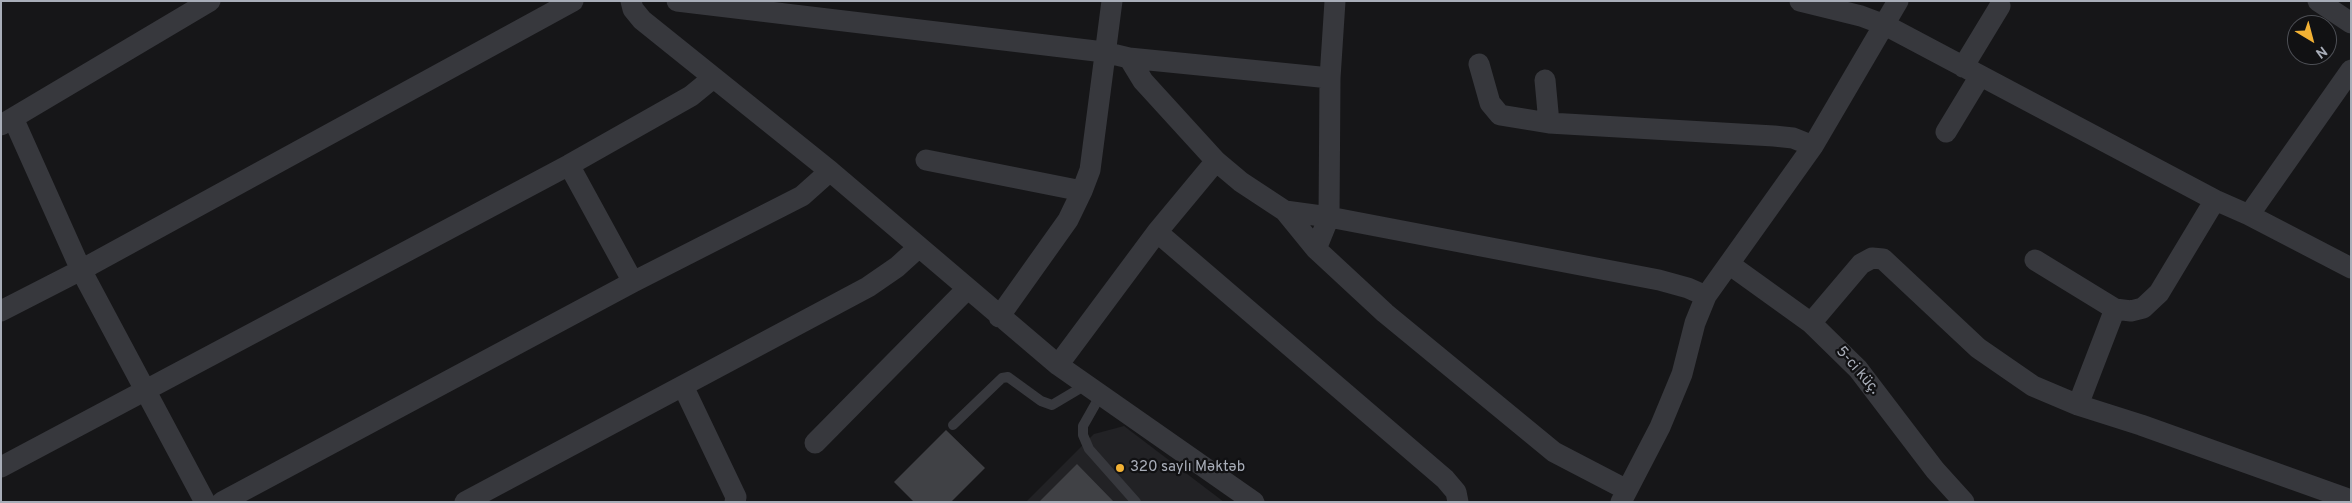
<!DOCTYPE html>
<html>
<head>
<meta charset="utf-8">
<style>
  body { margin:0 }
  #map { position:relative; width:2352px; height:503px; overflow:hidden; background:#161618; font-family:Overpass,sans-serif }
  canvas { display:block }
  .frame { position:absolute; inset:0; border:2px solid #a8adb8; pointer-events:none }
  .north { position:absolute; left:2287px; top:15px; width:50px; height:50px; box-sizing:border-box; background:#111113; border:1px solid #4d4f55; border-radius:50%; rotate:143deg; font-size:14px; font-weight:700; line-height:20px; text-align:center; color:#a8adb8 }
  .north::after { content:''; display:block; margin:auto; width:18px; height:22px; background:#f2b134; clip-path:polygon(50% 0,100% 100%,50% 72%,0 100%) }
</style>
</head>
<body>
<div id="map">
<canvas width="2352" height="503"></canvas>
<div class="frame"></div>
<div class="north">N</div>
</div>
<script>
const c = document.querySelector('canvas').getContext('2d');
c.lineJoin = 'round';
function fill(path, color) {
  c.fillStyle = color;
  c.fill(path, 'evenodd');
}
function toPath(rows) {
  const path = new Path2D();
  for (const r of rows) {
    path.moveTo(r[0], r[1]);
    for (let i = 2; i < r.length; i += 2) path.lineTo(r[i], r[i + 1]);
  }
  return path;
}
function stroke(path, color, width, dash) {
  c.strokeStyle = color;
  c.lineWidth = width;
  c.lineCap = dash ? 'butt' : 'round';
  c.setLineDash(dash || []);
  c.stroke(path);
}
function label(font, color, halo, rows, align = 'center') {
  c.font = font + ' Overpass,sans-serif';
  c.lineWidth = 4.5;
  c.setLineDash([]);
  c.textBaseline = 'middle';
  c.strokeStyle = halo;
  c.fillStyle = color;
  for (const [text, x, y, turn = 0] of rows) {
    c.save();
    c.translate(x, y);
    c.rotate((+turn || 0) * Math.PI / 180);
    c.textAlign = isNaN(turn) ? turn : align;
    if (halo) c.strokeText(text, 0, 0);
    c.fillText(text, 0, 0);
    c.restore();
  }
}
const built = toPath([
  [1124,426,1224,502,1026,502,1094,434]
]);
const building = toPath([
  [946,430,985,468,951,502,914,502,894,482],
  [1077,464,1114,502,1039,502]
]);
const lane = toPath([
  [1100,396,1083,426,1083,435,1089,449,1136,502],
  [953,425,1002,378,1008,377,1041,401,1052,405,1084,386]
]);
const street = toPath([
  [631,1,633,9,642,20,830,171,1058,365,1254,502],
  [677,1,1104,52,1129,58,1330,78],
  [1800,1,1861,16,1885,25,2215,200,2249,215,2351,268],
  [2318,1,2351,23],
  [1129,58,1143,81,1216,161,1241,182,1285,211,1316,249,1385,313,1554,452,1627,490],
  [1479,64,1490,103,1500,115,1549,123,1774,136,1793,138,1813,146],
  [1963,67,2000,6],
  [1545,80,1549,123],
  [13,118,81,270,205,502],
  [1,125,210,1],
  [1946,132,1980,76],
  [926,160,1082,191],
  [569,165,633,282],
  [1285,211,1329,217,1659,280,1688,288,1706,296],
  [2249,215,2351,70],
  [1157,232,1445,479,1456,492,1458,502],
  [1316,249,1329,217,1330,78,1335,1],
  [2035,260,2115,309,2131,311,2143,308,2159,293,2215,200],
  [1729,264,1811,323,1858,369,1935,470,1964,502],
  [1,311,81,270,573,1],
  [999,317,1068,220,1082,191,1090,170,1112,1],
  [1811,323,1861,264,1872,258,1883,259,1978,348,2033,386,2078,405,2141,425,2351,500],
  [1058,365,1157,232,1216,161],
  [683,386,736,497,735,502],
  [2078,405,2115,309],
  [815,443,967,289],
  [1,467,569,165,691,96,713,78],
  [222,502,633,282,802,196,830,171],
  [465,502,868,287,897,267,919,247],
  [1621,502,1660,427,1682,374,1695,323,1706,296,1813,146,1898,1]
]);
const markers = [
  [1120,468,5,"#f2b134"]
];
const streetNames = [
  ["5-ci küç.",1857,371,49]
];
const poiNames = [
  ["320 saylı Məktəb",1130,468]
];
fill(built, '#222225');
fill(building, '#404145');
stroke(lane, '#37383d', 10);
stroke(street, '#37383d', 21);
for (const [x, y, r, color] of markers) {
  const dot = new Path2D();
  dot.arc(x, y, r, 0, 2 * Math.PI);
  c.fillStyle = color;
  c.fill(dot);
  stroke(dot, '#111113', 2);
}
label('15px', '#a8adb8', '#111113', streetNames);
label('15px', '#a8adb8', '#111113', poiNames, 'left');
</script>
</body>
</html>
